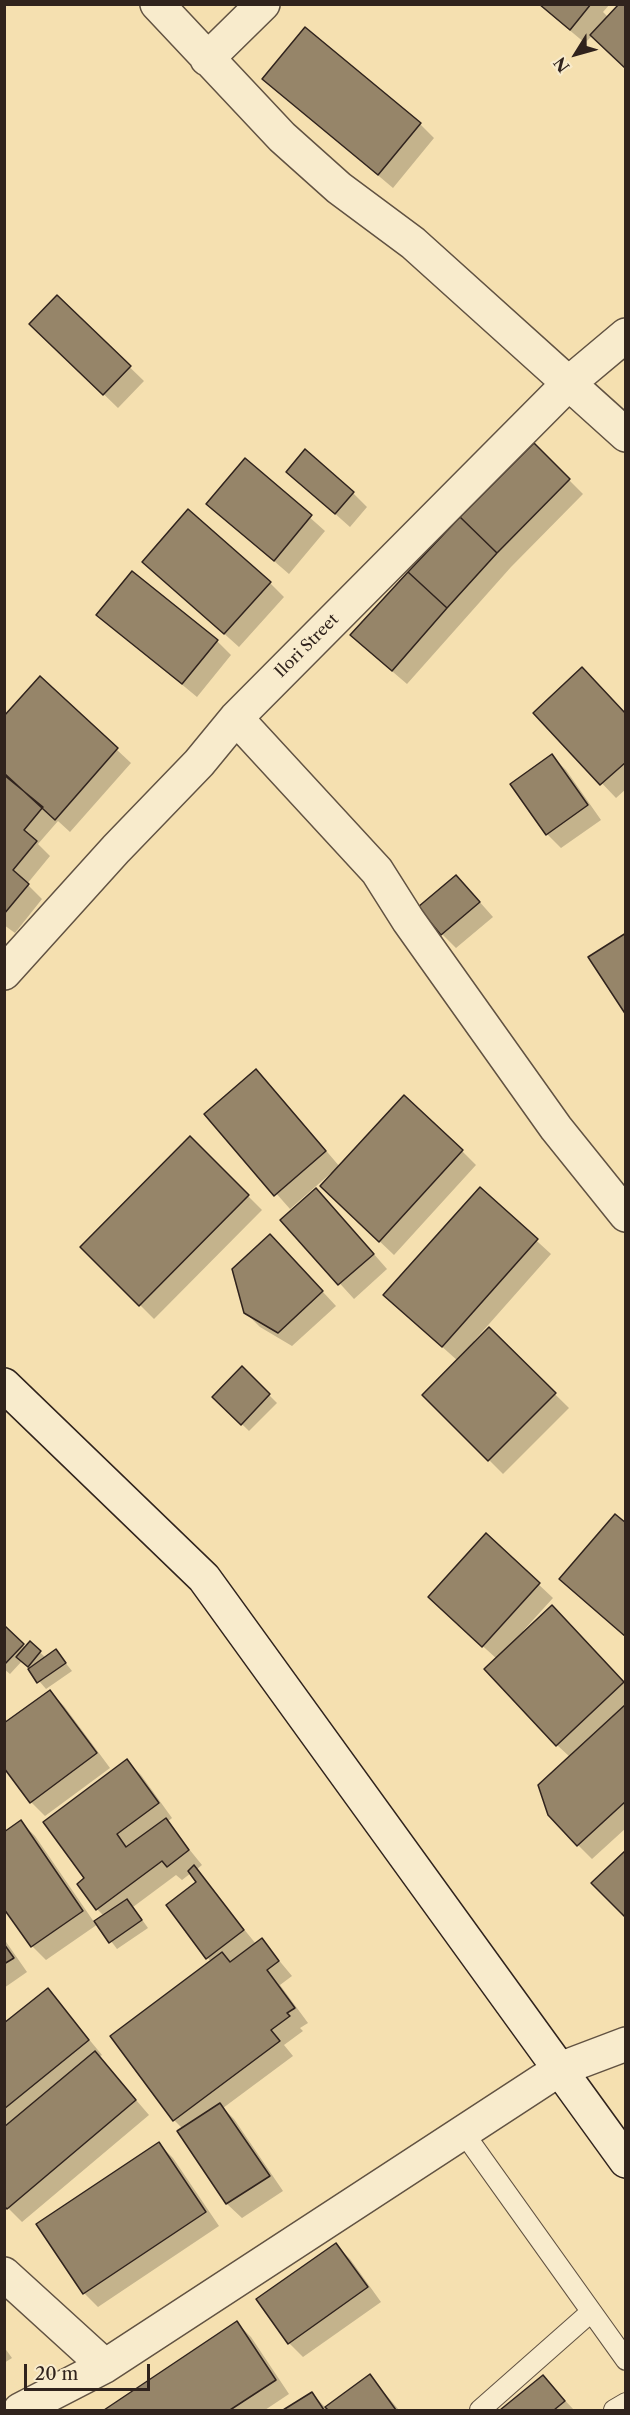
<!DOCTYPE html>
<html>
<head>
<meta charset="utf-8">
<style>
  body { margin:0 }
  #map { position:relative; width:630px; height:2415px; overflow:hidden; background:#f5e0b0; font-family:"Libre Caslon Text",serif }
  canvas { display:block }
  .frame { position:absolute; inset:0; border:6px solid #30231d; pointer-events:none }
  .north { position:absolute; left:546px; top:24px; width:60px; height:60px; -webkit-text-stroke:4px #f8ebcc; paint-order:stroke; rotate:233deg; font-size:16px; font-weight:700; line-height:24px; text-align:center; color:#30231d }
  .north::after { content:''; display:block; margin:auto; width:21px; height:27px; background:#30231d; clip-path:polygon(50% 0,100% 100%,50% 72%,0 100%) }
  .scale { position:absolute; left:24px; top:2364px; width:126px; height:27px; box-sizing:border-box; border:3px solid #30231d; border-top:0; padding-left:8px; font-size:18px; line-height:21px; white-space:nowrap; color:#30231d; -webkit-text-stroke:4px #f8ebcc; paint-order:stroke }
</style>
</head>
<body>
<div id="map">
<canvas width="630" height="2415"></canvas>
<div class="frame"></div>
<div class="north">N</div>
<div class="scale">20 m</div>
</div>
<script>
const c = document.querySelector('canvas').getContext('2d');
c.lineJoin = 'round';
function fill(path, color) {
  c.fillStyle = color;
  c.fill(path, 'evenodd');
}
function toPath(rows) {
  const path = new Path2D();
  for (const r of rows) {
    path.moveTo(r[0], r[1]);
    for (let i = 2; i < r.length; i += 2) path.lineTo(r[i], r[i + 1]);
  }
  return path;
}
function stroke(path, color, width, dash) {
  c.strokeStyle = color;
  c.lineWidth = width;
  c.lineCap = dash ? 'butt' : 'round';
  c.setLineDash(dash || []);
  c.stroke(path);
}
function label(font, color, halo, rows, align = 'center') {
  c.font = font + ' "Libre Caslon Text",serif';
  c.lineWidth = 5;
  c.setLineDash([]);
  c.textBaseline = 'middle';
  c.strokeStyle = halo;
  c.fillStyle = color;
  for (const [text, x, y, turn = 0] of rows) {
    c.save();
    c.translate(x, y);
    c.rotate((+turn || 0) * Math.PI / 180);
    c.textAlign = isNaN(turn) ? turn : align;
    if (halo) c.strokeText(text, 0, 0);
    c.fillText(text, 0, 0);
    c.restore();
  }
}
const shadow = toPath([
  [538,4,610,4,603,12,609,18,585,43],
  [264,79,420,124,434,138,393,188],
  [57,297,144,381,118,408,31,324],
  [534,445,583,494,511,567,407,684,366,649],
  [245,460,325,531,289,574,208,504],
  [288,472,353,493,367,507,350,527],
  [144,562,270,583,284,597,239,647],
  [98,615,217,641,231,655,197,697],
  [40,678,131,763,70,832,58,821,38,844,50,856,27,884,42,899,15,933,4,925,4,718],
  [535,713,626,715,626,789,616,798],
  [552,756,566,770,601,820,561,848,547,834],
  [470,891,493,917,456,948,442,934],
  [270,1085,340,1167,462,1151,476,1165,394,1255,336,1200,331,1173,290,1209,206,1114],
  [190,1138,262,1210,154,1319,82,1247],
  [480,1189,551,1254,474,1341,476,1343,489,1329,569,1408,503,1474,424,1395,458,1361,400,1309],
  [330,1204,387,1269,354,1299,282,1220],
  [284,1250,336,1306,292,1346,260,1327,245,1312],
  [242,1368,277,1403,249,1431,214,1397],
  [486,1535,553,1598,523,1631,566,1621,626,1685,626,1828,592,1859,578,1845,570,1757,557,1745,497,1659,444,1611],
  [4,1629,26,1648,30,1643,46,1658,56,1651,72,1671,46,1689,22,1661,10,1674,4,1669],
  [50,1692,64,1706,110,1768,45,1816,31,1802],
  [127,1761,141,1775,172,1818,167,1822,202,1865,196,1870,256,1944,262,1940,292,1976,280,1985,308,2023,300,2028,303,2031,284,2045,293,2056,223,2108,234,2119,283,2191,242,2218,227,2204,179,2132,183,2129,174,2120,211,1962,168,1906,198,1882,191,1873,182,1880,176,1875,133,1907,148,1928,117,1949,98,1924,46,1960,32,1946,21,1822,35,1836,94,1922,104,1916,97,1909,87,1879],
  [4,1939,27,1972,4,1988],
  [48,1990,102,2055,99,2057,149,2115,22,2222,4,2204,4,2025],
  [159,2144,173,2158,219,2226,98,2307,84,2293],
  [336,2245,350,2259,381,2302,303,2357,289,2343],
  [237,2323,251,2337,289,2394,265,2410,106,2410],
  [4,2347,12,2358,4,2363],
  [370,2376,399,2410,286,2410,312,2394,326,2408],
  [543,2377,574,2410,503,2410]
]);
const building = toPath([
  [539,4,591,4,570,30,539,4],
  [619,4,626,4,626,69,590,35,619,4],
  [305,27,421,123,378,175,262,79,305,27],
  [57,295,131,366,103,395,29,324,57,295],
  [534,443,570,479,497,553,460,517,534,443],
  [305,449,354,492,335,514,286,472,305,449],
  [245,458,312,515,274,561,206,504,245,458],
  [188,509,271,582,224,634,142,562,188,509],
  [460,517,497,553,447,608,408,572,460,517],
  [132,571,218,640,182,684,96,615,132,571],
  [408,572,447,608,392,671,350,635,408,572],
  [582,667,626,714,626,762,600,785,533,713,582,667],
  [40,676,118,748,55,820,4,773,4,716,40,676],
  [552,754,588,805,546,835,510,784,552,754],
  [4,775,43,807,24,830,37,841,13,870,29,884,4,914,4,775],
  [456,875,480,902,441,935,418,907,456,875],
  [626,933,626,1015,588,957,626,933],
  [256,1069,326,1151,274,1196,204,1114,256,1069],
  [404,1095,463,1150,379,1242,320,1186,404,1095],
  [190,1136,249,1195,139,1306,80,1247,190,1136],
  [480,1187,538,1239,442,1347,383,1295,480,1187],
  [316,1188,374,1254,338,1285,280,1220,316,1188],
  [270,1234,323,1291,278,1333,244,1313,232,1269,270,1234],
  [489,1327,556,1393,488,1461,422,1395,489,1327],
  [242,1366,270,1394,241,1425,212,1397,242,1366],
  [615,1514,626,1523,626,1637,559,1579,615,1514],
  [486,1533,540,1583,482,1647,428,1597,486,1533],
  [552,1605,624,1682,556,1746,484,1669,552,1605],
  [5,1626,24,1644,4,1665,4,1627,5,1626],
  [30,1641,41,1651,28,1667,16,1657,30,1641],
  [56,1649,66,1663,37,1683,28,1669,56,1649],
  [50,1690,97,1753,30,1803,4,1768,4,1723,50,1690],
  [626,1704,626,1801,577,1846,548,1815,538,1785,626,1704],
  [127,1759,159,1803,117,1834,126,1847,166,1818,189,1850,167,1867,162,1861,96,1910,77,1884,84,1878,43,1822,127,1759],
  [21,1820,83,1911,31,1947,4,1909,4,1832,21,1820],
  [626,1850,626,1918,591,1883,626,1850],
  [194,1865,244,1930,206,1959,166,1905,196,1882,188,1871,194,1865],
  [127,1899,142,1920,109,1943,94,1921,127,1899],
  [262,1938,279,1961,267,1970,295,2008,287,2013,290,2016,271,2030,280,2041,173,2121,110,2036,222,1952,230,1962,262,1938],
  [4,1944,14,1958,4,1964,4,1944],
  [48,1988,89,2040,4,2109,4,2023,48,1988],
  [95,2051,136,2100,7,2209,4,2206,4,2127,95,2051],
  [220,2103,270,2176,226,2204,177,2131,220,2103],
  [159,2142,206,2212,83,2294,36,2224,159,2142],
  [336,2243,368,2287,288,2344,256,2299,336,2243],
  [237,2321,276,2380,230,2410,104,2410,237,2321],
  [370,2374,396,2410,328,2410,325,2407,370,2374],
  [543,2375,565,2401,554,2410,500,2410,543,2375],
  [312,2392,324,2410,283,2410,312,2392]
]);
const service = toPath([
  [463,2132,626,2360],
  [480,2410,591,2312],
  [614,2410,626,2403]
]);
const minor = toPath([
  [157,4,282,137,339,188,413,243,626,435],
  [207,59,263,4],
  [236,718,377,871,408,920,556,1128,626,1215],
  [4,973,116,849,199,763,236,718,570,382,626,335],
  [4,2274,105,2366],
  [20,2410,105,2366,560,2069,626,2044]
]);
const secondary = toPath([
  [4,1385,204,1578,626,2161]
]);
const streetNames = [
  ["Ilori Street",307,646,-45]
];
fill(shadow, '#0003');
fill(building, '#968569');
stroke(building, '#30231d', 1.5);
stroke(service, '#615242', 22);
stroke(minor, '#615242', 36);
stroke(secondary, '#30231d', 36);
stroke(service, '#f8ebcc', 20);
stroke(minor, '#f8ebcc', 33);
stroke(secondary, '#f8ebcc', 33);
label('16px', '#30231d', '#f8ebcc', streetNames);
</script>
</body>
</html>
